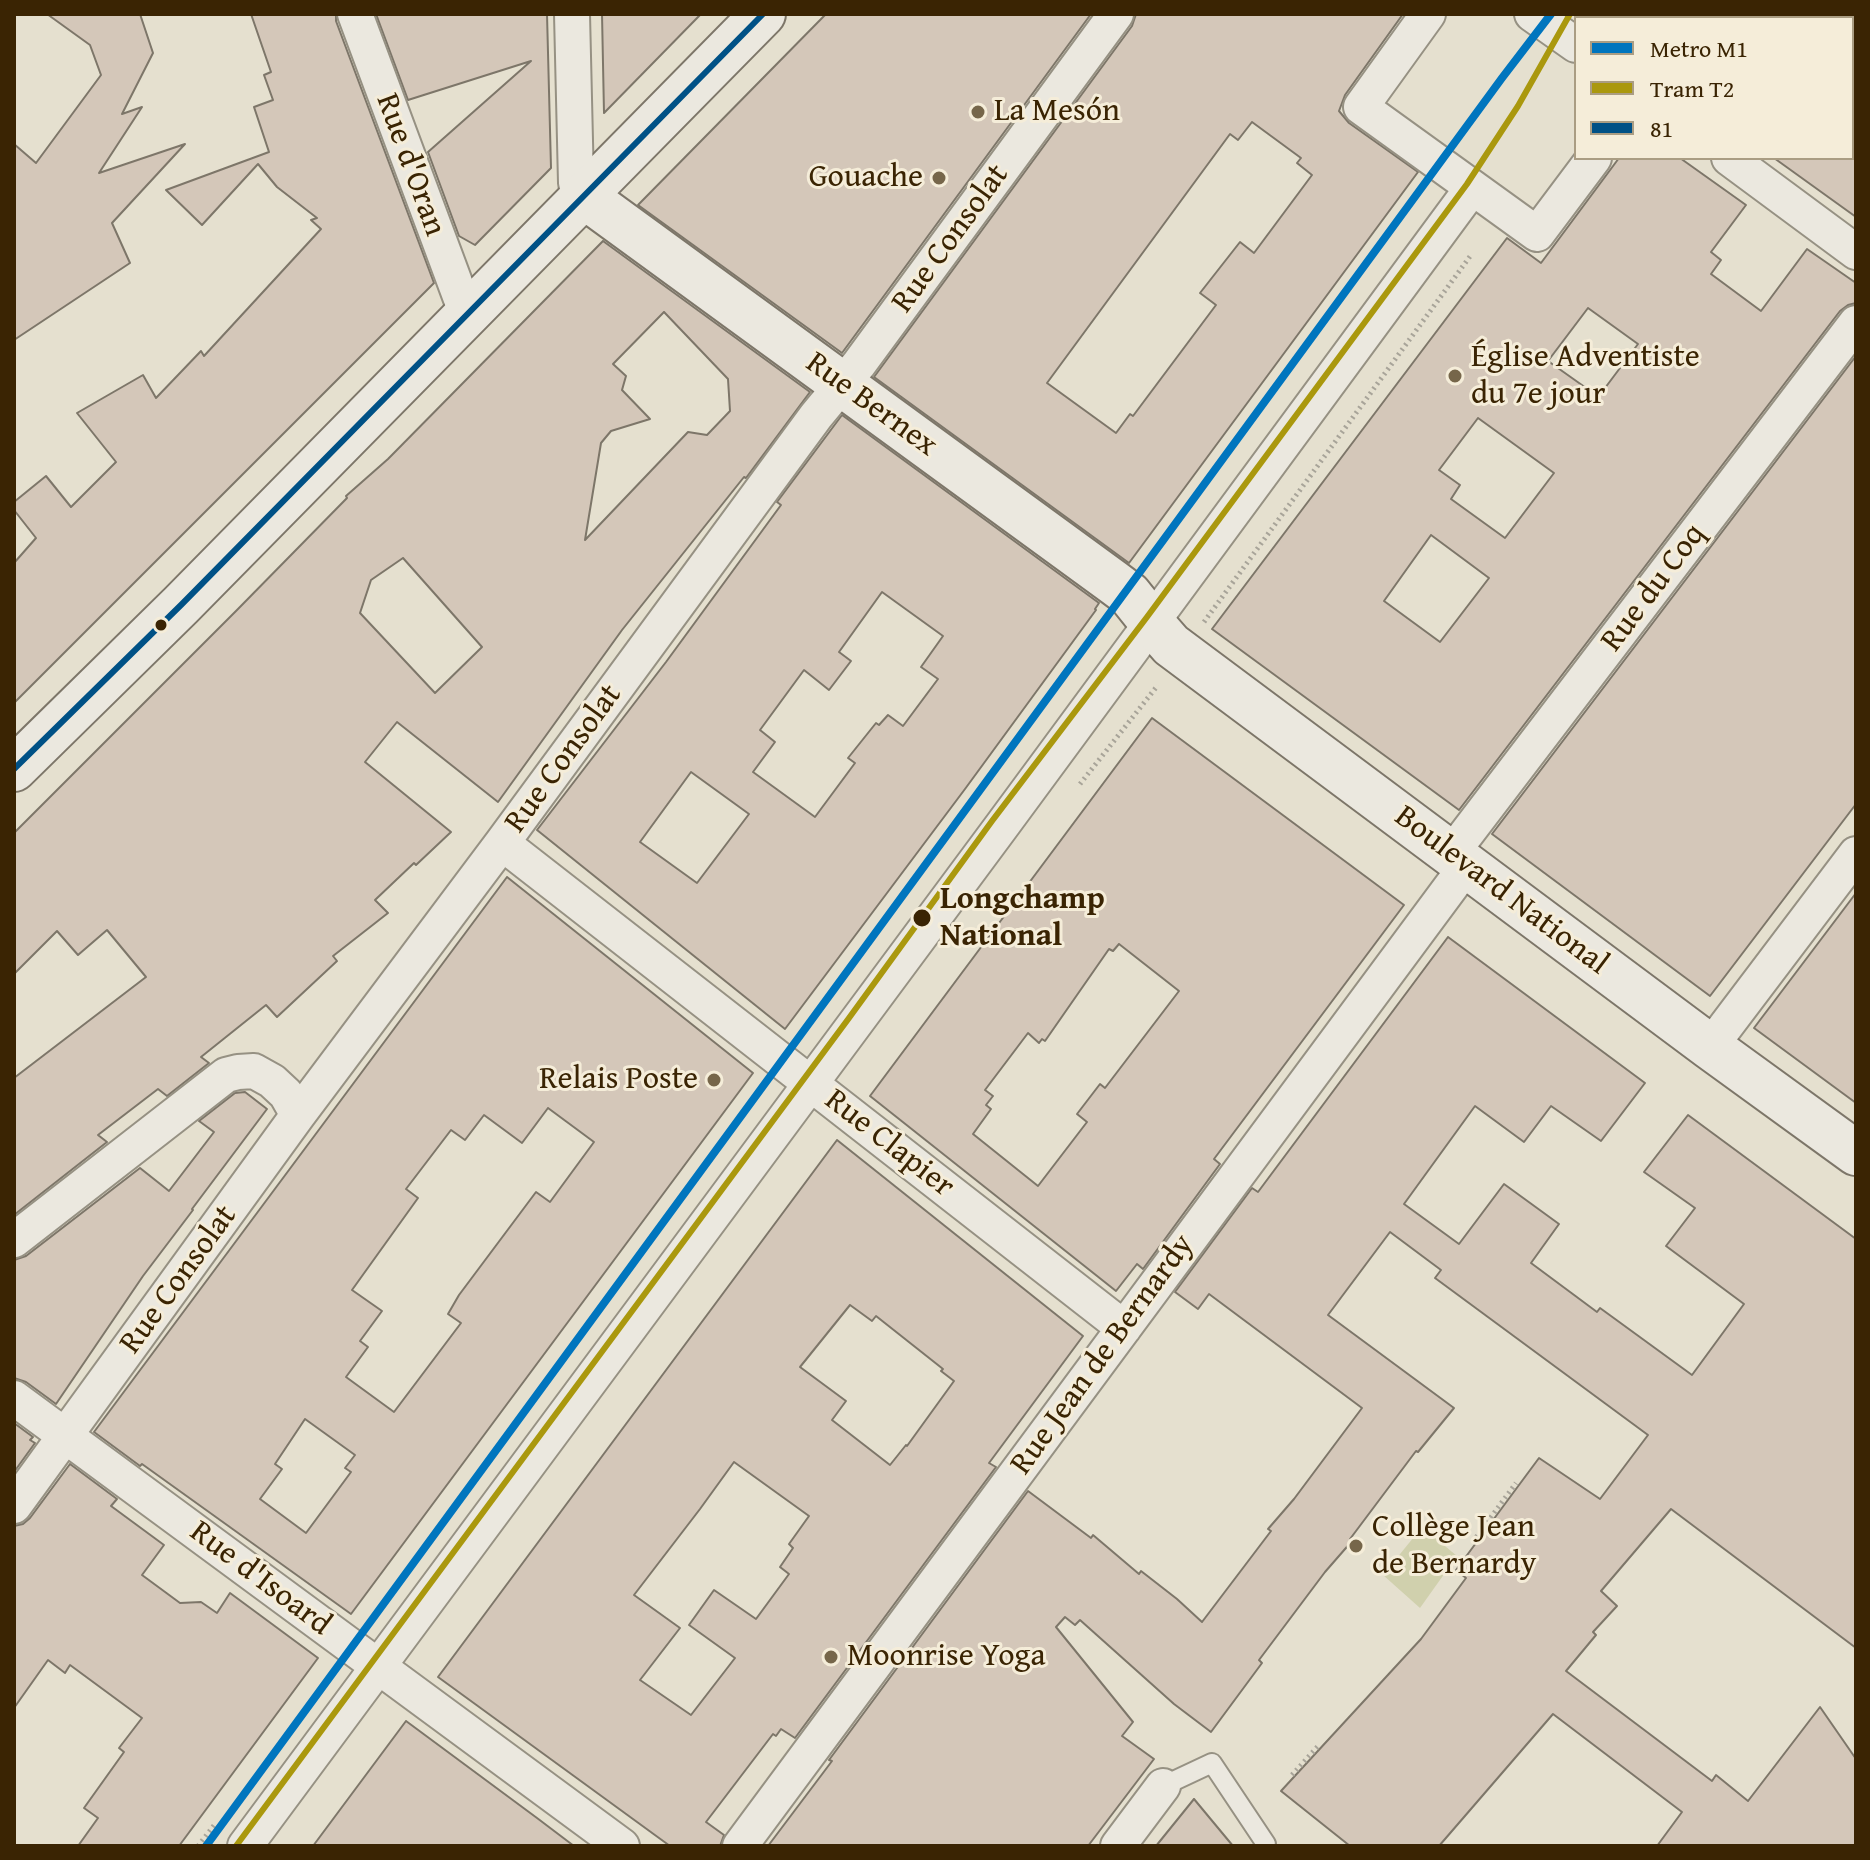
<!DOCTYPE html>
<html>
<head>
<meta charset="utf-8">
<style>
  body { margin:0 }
  #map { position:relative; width:1870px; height:1860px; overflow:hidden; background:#e5e0cf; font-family:"Gentium Book Plus",serif }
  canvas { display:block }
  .frame { position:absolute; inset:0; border:16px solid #3a2403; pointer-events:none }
  .legend { position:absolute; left:1574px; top:16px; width:280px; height:144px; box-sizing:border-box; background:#f5edd9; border:2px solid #aa9d83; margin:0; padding:10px 14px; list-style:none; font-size:24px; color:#3a2403 }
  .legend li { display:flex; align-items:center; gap:16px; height:40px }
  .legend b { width:40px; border:2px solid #aa9d83 }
</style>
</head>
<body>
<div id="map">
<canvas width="1870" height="1860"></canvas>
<div class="frame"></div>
<ul class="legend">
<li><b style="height:10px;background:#0075be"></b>Metro M1</li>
<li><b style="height:10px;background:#aa980e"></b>Tram T2</li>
<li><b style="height:10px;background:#005186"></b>81</li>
</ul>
</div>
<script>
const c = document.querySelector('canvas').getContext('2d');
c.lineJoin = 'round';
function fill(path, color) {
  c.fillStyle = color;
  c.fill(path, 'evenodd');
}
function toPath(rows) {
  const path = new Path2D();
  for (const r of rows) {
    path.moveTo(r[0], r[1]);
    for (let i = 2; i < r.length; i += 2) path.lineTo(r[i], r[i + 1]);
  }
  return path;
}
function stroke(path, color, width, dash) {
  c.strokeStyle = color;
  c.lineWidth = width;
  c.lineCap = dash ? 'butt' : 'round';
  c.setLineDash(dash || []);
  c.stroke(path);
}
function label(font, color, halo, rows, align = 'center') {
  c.font = font + ' "Gentium Book Plus",serif';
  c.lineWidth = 6;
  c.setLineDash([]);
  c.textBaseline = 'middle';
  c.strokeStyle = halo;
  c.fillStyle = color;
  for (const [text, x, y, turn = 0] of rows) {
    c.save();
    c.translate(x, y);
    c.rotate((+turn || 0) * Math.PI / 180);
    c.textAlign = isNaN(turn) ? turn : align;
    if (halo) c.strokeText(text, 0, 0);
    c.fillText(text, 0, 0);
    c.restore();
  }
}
const green = toPath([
  [1422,1527,1457,1556,1420,1608,1383,1575]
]);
const building = toPath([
  [47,14,140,14,153,53,122,114,142,107,99,173,185,144,112,223,130,263,14,340,14,144,36,163,101,75,90,45,47,14],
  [251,14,336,14,336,21,434,283,14,703,14,563,36,538,14,510,14,502,46,476,71,507,116,462,77,413,143,375,156,398,201,351,204,356,321,229,311,220,317,218,277,187,258,164,202,225,166,190,269,152,254,107,273,100,264,75,271,72,251,14],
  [376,14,547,14,551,168,475,245,459,236,428,152,531,61,408,100,376,14],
  [602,14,701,14,604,113,602,14],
  [826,14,1091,14,842,353,638,205,826,14],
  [1136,14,1403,14,1345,95,1339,111,1349,123,1418,172,1129,563,874,377,1132,26,1136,14],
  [1252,122,1301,158,1297,163,1312,175,1254,253,1240,242,1200,293,1216,305,1133,416,1130,414,1116,433,1047,383,1230,134,1238,140,1252,122],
  [1619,158,1680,158,1746,205,1711,252,1721,260,1711,274,1761,311,1807,249,1856,283,1856,303,1848,305,1840,311,1459,810,1212,629,1507,238,1541,263,1619,158],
  [1588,308,1638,344,1602,392,1599,390,1596,395,1548,361,1588,308],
  [1478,418,1554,473,1505,538,1451,499,1460,485,1439,470,1478,418],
  [1431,535,1489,578,1440,642,1384,601,1431,535],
  [1774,158,1856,158,1856,217,1774,158],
  [603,241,810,392,746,478,744,477,622,630,498,802,397,722,365,762,451,832,416,865,414,863,375,900,388,913,333,956,337,961,277,1017,266,1005,201,1057,209,1063,167,1096,158,1089,98,1135,107,1142,14,1215,14,1078,146,977,107,930,78,955,57,931,14,974,14,833,237,610,347,498,346,496,388,459,603,241],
  [664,312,728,379,730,411,707,435,688,432,585,540,601,443,611,431,650,419,622,390,626,376,613,364,664,312],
  [403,558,482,647,435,693,360,613,371,580,403,558],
  [1856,356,1856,804,1710,996,1492,834,1856,356],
  [842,415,1099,603,1095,609,1096,610,965,789,785,1029,537,830,666,662,781,505,777,502,842,415],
  [882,592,943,636,921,667,938,679,903,726,888,715,879,725,876,723,848,758,855,763,815,817,753,772,775,742,760,730,804,670,829,690,851,661,839,652,882,592],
  [691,772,749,814,697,883,640,842,691,772],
  [1152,718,1404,905,1214,1159,1220,1164,1143,1269,1137,1264,1116,1291,870,1096,1152,718],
  [1119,944,1179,991,1105,1088,1100,1084,1077,1114,1087,1122,1038,1186,973,1134,991,1109,986,1105,993,1096,985,1090,1028,1033,1039,1043,1042,1039,1045,1041,1109,949,1113,951,1119,944],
  [507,877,753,1073,351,1614,142,1464,140,1466,94,1432,507,877],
  [548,1108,594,1142,550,1202,536,1192,459,1295,448,1314,461,1323,394,1412,346,1377,368,1347,360,1341,382,1311,352,1290,418,1198,406,1189,451,1130,465,1140,484,1115,522,1143,548,1108],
  [305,1419,355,1455,345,1468,351,1472,306,1533,260,1499,282,1469,275,1464,305,1419],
  [1856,893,1856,1103,1754,1028,1856,893],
  [1448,937,1645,1083,1601,1141,1551,1106,1524,1142,1475,1106,1404,1204,1459,1244,1504,1184,1559,1224,1531,1263,1597,1312,1600,1308,1692,1375,1744,1304,1666,1246,1695,1208,1644,1172,1688,1115,1856,1239,1856,1648,1671,1509,1601,1591,1617,1606,1593,1632,1596,1635,1566,1671,1712,1781,1716,1775,1748,1801,1820,1707,1856,1759,1856,1846,1657,1846,1682,1812,1553,1714,1439,1846,1350,1846,1281,1791,1421,1639,1466,1578,1456,1570,1539,1458,1600,1499,1648,1435,1435,1278,1441,1270,1390,1232,1328,1315,1454,1408,1418,1452,1416,1451,1350,1539,1352,1541,1325,1572,1259,1660,1262,1663,1211,1732,1174,1704,1080,1620,1075,1625,1065,1617,1056,1627,1133,1722,1122,1736,1154,1759,1088,1846,768,1846,832,1761,829,1760,1028,1491,1091,1538,1093,1535,1139,1574,1141,1571,1177,1599,1202,1622,1271,1531,1268,1529,1294,1499,1362,1408,1209,1294,1198,1309,1175,1292,1252,1188,1258,1192,1448,937],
  [245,1092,267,1109,192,1209,193,1210,143,1276,56,1404,26,1382,14,1378,14,1260,26,1256,140,1168,169,1191,214,1132,199,1121,235,1093,245,1092],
  [837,1140,1083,1336,992,1459,989,1463,996,1467,795,1738,781,1729,776,1736,773,1734,706,1822,724,1835,720,1846,670,1846,438,1677,837,1140],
  [850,1305,872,1321,876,1316,943,1369,941,1371,954,1381,907,1446,906,1445,890,1465,832,1420,846,1401,800,1367,850,1305],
  [734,1462,809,1516,789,1544,793,1548,780,1567,789,1574,756,1619,714,1590,689,1625,735,1658,691,1715,640,1680,680,1628,634,1595,700,1509,734,1462],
  [14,1423,33,1437,30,1440,35,1443,14,1472,14,1423],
  [70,1464,117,1499,111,1506,164,1545,142,1575,180,1603,201,1602,217,1613,230,1593,318,1658,179,1846,78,1846,98,1818,84,1808,124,1752,119,1748,142,1718,70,1665,65,1673,48,1660,14,1708,14,1526,23,1524,30,1518,70,1464],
  [406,1721,537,1818,574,1846,313,1846,406,1721],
  [1194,1799,1233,1846,1156,1846,1194,1799]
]);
const path = toPath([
  [1204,622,1471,255],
  [1080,784,1158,685],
  [1478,1541,1475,1539,1516,1483],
  [1292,1775,1320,1744],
  [198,1846,215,1824]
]);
const lane = toPath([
  [1163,1786,1212,1763,1266,1844]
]);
const street = toPath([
  [355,14,467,315],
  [572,14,576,183,584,196],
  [1428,14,1361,107,1537,234,1594,158],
  [1532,14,1576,45],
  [1633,18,1636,14],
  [1700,18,1703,14],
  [1729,158,1856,252],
  [502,843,1124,1328],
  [1451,854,1856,323],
  [1710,1047,1856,854],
  [14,1240,226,1075,238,1072,254,1071,272,1081,286,1094,298,1115],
  [14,1398,622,1846],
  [14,1506,298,1115,502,843,816,416,859,364,1116,14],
  [245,1846,1001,827,1472,188],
  [740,1846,1467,865],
  [1118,1846,1163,1786]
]);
const secondary = toPath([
  [584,196,1113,582,1129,594,1157,629,1171,645,1710,1047,1856,1153],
  [14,769,181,605,763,14]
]);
const bus1 = toPath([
  [14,769,181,605,763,14]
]);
const tram1 = toPath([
  [236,1846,849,1018,992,821,1147,617,1467,184,1518,106,1570,14]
]);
const metro1 = toPath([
  [206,1846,1502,78,1551,14]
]);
const markers = [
  [978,112,8,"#76664a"],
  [939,178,8,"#76664a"],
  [1455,376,8,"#76664a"],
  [161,625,7,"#3a2403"],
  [922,918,10,"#3a2403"],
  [714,1080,8,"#76664a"],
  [1356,1546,8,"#76664a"],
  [831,1657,8,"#76664a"]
];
const poiNames = [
  ["La Mesón",994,112],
  ["Gouache",923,178,"right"],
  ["Église Adventiste",1471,358],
  ["du 7e jour",1471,395],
  ["Relais Poste",698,1080,"right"],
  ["Collège Jean",1372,1528],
  ["de Bernardy",1372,1565],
  ["Moonrise Yoga",847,1657]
];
const streetNames = [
  ["Rue d'Oran",410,165,70],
  ["Rue Consolat",951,239,-54],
  ["Rue Bernex",871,405,36],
  ["Rue du Coq",1654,588,-53],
  ["Rue Consolat",564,759,-54],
  ["Boulevard National",1501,891,37],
  ["Rue Clapier",889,1144,38],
  ["Rue Consolat",179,1280,-54],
  ["Rue Jean de Bernardy",1103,1355,-54],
  ["Rue d'Isoard",260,1579,37]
];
const stopNames = [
  ["Longchamp",940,900],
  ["National",940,937]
];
fill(green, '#d0d0ad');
fill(building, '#d4c7b9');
stroke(building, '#7d7669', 2);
stroke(lane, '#969183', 22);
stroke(street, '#969183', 38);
stroke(secondary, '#7d7669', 48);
stroke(path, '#a8a499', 5, [2, 4]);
stroke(lane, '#ebe8df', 18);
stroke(street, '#ebe8df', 34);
stroke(secondary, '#ebe8df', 44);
stroke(bus1, '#005186', 6);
stroke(tram1, '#aa980e', 6);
stroke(metro1, '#0075be', 8);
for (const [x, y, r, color] of markers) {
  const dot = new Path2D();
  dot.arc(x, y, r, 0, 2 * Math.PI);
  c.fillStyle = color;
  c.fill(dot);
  stroke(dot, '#f5edd9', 3);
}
label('32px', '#3a2403', '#f5edd9', poiNames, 'left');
label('32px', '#3a2403', '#f5edd9', streetNames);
label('bold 32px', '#3a2403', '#f5edd9', stopNames, 'left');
</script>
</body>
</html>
